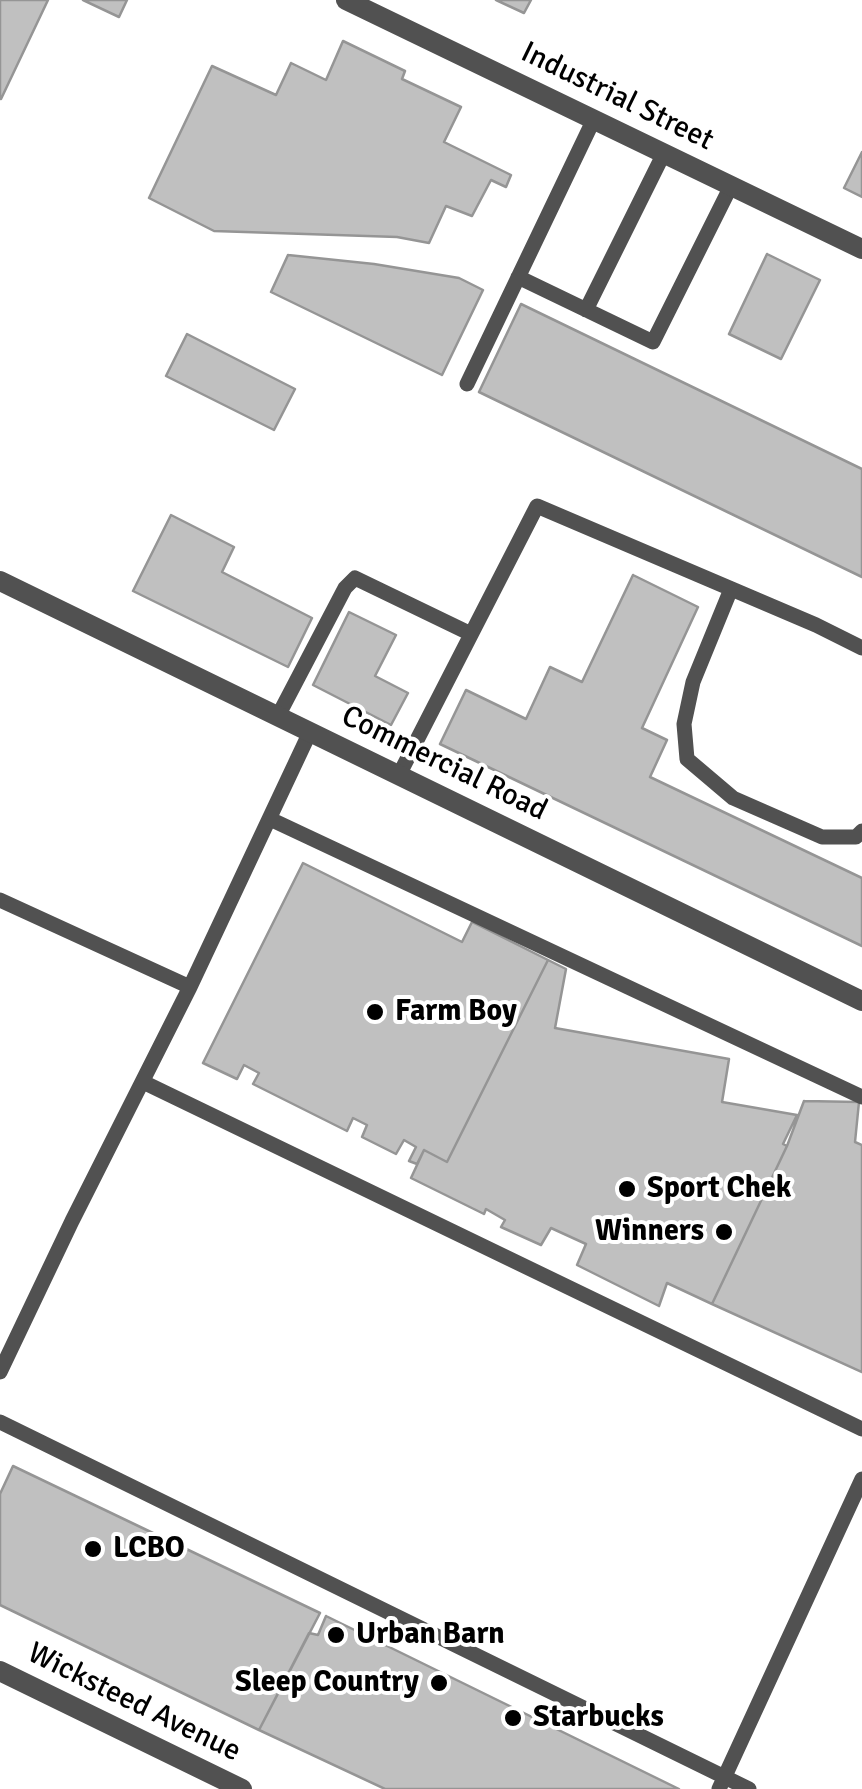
<!DOCTYPE html>
<html>
<head>
<meta charset="utf-8">
<style>
  body { margin:0 }
  canvas { display:block; background:#fff }
</style>
</head>
<body>
<canvas width="862" height="1789"></canvas>
<script>
const c = document.querySelector('canvas').getContext('2d');
c.lineJoin = 'round';
function fill(path, color) {
  c.fillStyle = color;
  c.fill(path, 'evenodd');
}
function toPath(rows) {
  const path = new Path2D();
  for (const r of rows) {
    path.moveTo(r[0], r[1]);
    for (let i = 2; i < r.length; i += 2) path.lineTo(r[i], r[i + 1]);
  }
  return path;
}
function stroke(path, color, width, dash) {
  c.strokeStyle = color;
  c.lineWidth = width;
  c.lineCap = dash ? 'butt' : 'round';
  c.setLineDash(dash || []);
  c.stroke(path);
}
function label(font, color, halo, rows, align = 'center') {
  c.font = font + ' Signika,sans-serif';
  c.lineWidth = 8;
  c.setLineDash([]);
  c.textBaseline = 'middle';
  c.strokeStyle = halo;
  c.fillStyle = color;
  for (const [text, x, y, turn = 0] of rows) {
    c.save();
    c.translate(x, y);
    c.rotate((+turn || 0) * Math.PI / 180);
    c.textAlign = isNaN(turn) ? turn : align;
    if (halo) c.strokeText(text, 0, 0);
    c.fillText(text, 0, 0);
    c.restore();
  }
}
const building = toPath([
  [0,0,48,0,1,99,0,98,0,0],
  [83,0,127,0,119,17,83,0],
  [496,0,531,0,524,13,496,0],
  [343,41,405,71,402,79,461,107,444,142,511,175,506,187,491,180,472,216,446,206,429,243,397,237,214,231,149,198,212,66,276,95,291,63,326,80,343,41],
  [862,152,862,197,844,188,862,152],
  [767,254,820,280,781,359,729,334,767,254],
  [288,255,374,264,459,278,483,290,442,375,271,292,288,255],
  [521,304,862,469,862,577,479,392,521,304],
  [187,334,295,389,274,430,166,376,187,334],
  [171,515,234,547,222,572,312,618,288,667,133,591,171,515],
  [633,575,698,607,642,728,667,740,650,777,862,878,862,946,440,744,466,690,526,719,550,667,582,682,633,575],
  [349,612,396,635,375,676,408,693,391,725,313,685,349,612],
  [303,863,462,942,472,922,548,960,447,1162,424,1150,417,1164,409,1161,416,1147,404,1140,396,1154,362,1137,367,1125,353,1118,347,1131,253,1084,259,1073,244,1065,237,1079,203,1063,303,863],
  [548,960,566,969,555,1028,729,1059,722,1102,797,1115,783,1144,787,1146,712,1304,667,1283,659,1306,577,1265,586,1244,551,1228,541,1245,501,1227,505,1220,486,1209,484,1214,411,1178,424,1150,447,1162,548,960],
  [804,1101,859,1102,855,1142,862,1145,862,1372,712,1304,787,1146,804,1101],
  [13,1466,320,1613,259,1730,0,1605,0,1494,13,1466],
  [326,1616,679,1789,385,1789,259,1730,309,1633,318,1635,326,1616]
]);
const service = toPath([
  [518,277,653,342,731,186],
  [586,310,664,153],
  [467,384,594,119],
  [731,589,693,682,684,724,687,759,733,798,822,837,856,837,862,831],
  [278,716,345,588,355,578,471,634],
  [399,775,537,506,816,625,862,648],
  [270,819,862,1097],
  [0,900,190,987],
  [143,1082,862,1429],
  [0,1372,72,1221,190,987,310,732],
  [0,1422,749,1789],
  [719,1789,862,1479]
]);
const minor = toPath([
  [346,0,862,249],
  [0,581,862,1001]
]);
const tertiary = toPath([
  [0,1671,242,1789]
]);
const markers = [
  [375,1012,10,"#000"],
  [627,1189,10,"#000"],
  [724,1232,10,"#000"],
  [93,1549,10,"#000"],
  [336,1635,10,"#000"],
  [439,1683,10,"#000"],
  [513,1718,10,"#000"]
];
const streetNames = [
  ["Industrial Street",617,97,26],
  ["Commercial Road",444,764,26],
  ["Wicksteed Avenue",134,1703,26]
];
const poiNames = [
  ["Farm Boy",395,1012],
  ["Sport Chek",647,1189],
  ["Winners",704,1232,"right"],
  ["LCBO",113,1549],
  ["Urban Barn",356,1635],
  ["Sleep Country",419,1683,"right"],
  ["Starbucks",533,1718]
];
fill(building, '#c0c0c0');
stroke(building, '#959595', 2.5);
stroke(service, '#515151', 15);
stroke(minor, '#515151', 20);
stroke(tertiary, '#515151', 20);
for (const [x, y, r, color] of markers) {
  const dot = new Path2D();
  dot.arc(x, y, r, 0, 2 * Math.PI);
  c.fillStyle = color;
  c.fill(dot);
  stroke(dot, '#fff', 4);
}
label('30px', '#000', '#fff', streetNames);
label('bold 30px', '#000', '#fff', poiNames, 'left');
</script>
</body>
</html>
